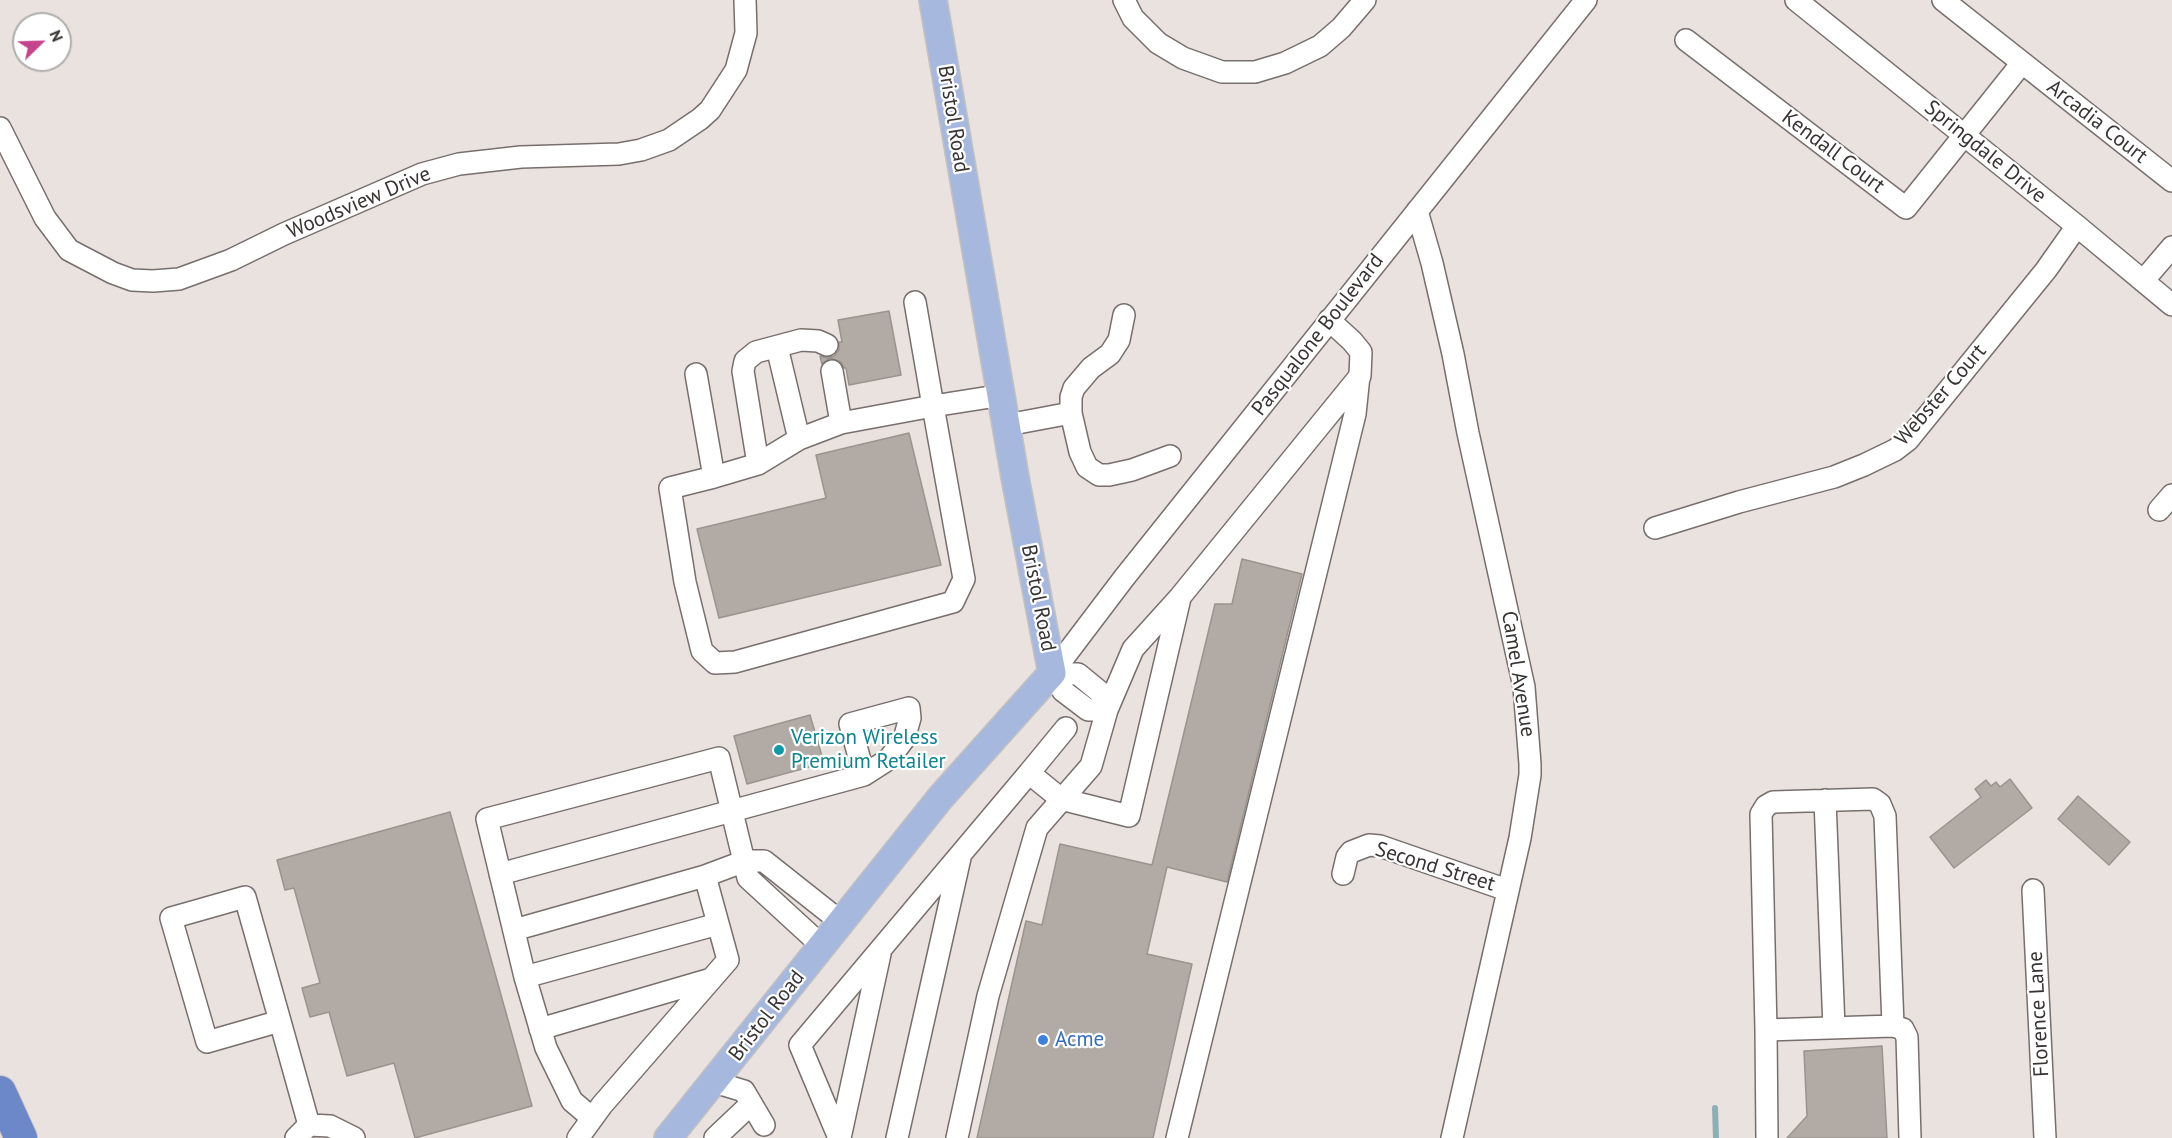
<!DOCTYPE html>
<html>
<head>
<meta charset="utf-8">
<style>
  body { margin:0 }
  #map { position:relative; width:2172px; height:1138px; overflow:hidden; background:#eae2df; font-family:"PT Sans",sans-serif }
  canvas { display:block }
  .north { position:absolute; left:12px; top:12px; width:60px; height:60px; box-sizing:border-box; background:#fff; border:2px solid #afaead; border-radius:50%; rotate:67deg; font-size:16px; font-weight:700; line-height:24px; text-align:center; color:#373433 }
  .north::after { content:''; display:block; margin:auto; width:21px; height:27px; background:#c6448c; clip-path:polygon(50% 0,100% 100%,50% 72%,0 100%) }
</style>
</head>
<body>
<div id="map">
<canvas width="2172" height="1138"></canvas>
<div class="north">N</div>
</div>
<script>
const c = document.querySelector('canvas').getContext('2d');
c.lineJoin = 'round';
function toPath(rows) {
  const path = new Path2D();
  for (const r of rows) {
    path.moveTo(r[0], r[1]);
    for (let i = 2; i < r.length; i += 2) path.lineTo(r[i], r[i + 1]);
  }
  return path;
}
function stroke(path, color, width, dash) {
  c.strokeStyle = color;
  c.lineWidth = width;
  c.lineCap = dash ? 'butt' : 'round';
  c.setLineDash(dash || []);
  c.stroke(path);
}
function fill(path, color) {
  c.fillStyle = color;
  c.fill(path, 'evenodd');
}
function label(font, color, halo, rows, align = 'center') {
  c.font = font + ' "PT Sans",sans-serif';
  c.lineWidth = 4.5;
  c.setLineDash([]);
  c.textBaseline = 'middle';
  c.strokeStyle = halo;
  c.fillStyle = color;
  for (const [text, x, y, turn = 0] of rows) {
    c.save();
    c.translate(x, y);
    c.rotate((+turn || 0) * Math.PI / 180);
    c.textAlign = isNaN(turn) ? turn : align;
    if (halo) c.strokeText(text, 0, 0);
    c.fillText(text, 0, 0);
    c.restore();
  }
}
const stream = toPath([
  [1715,1108,1716,1138]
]);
const building = toPath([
  [889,311,901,375,849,385,846,368,844,368,841,362,830,358,822,364,820,356,828,358,834,356,839,350,839,342,842,342,838,320,889,311],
  [909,433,941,565,719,618,697,529,826,498,816,455,909,433],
  [1242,559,1302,574,1227,882,1167,867,1147,954,1192,964,1153,1138,977,1138,1026,921,1042,925,1060,844,1152,865,1215,604,1232,604,1242,559],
  [810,715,824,763,747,784,734,736,810,715],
  [2010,779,2032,808,1954,868,1930,837,1981,797,1975,789,1986,780,1991,786,1996,782,2000,787,2010,779],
  [2078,796,2130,842,2109,865,2058,819,2078,796],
  [450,812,532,1106,415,1138,394,1063,347,1076,329,1012,310,1017,302,988,320,983,294,888,285,890,277,860,450,812],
  [1882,1046,1887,1138,1787,1138,1807,1116,1804,1051,1882,1046]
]);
const minor = toPath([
  [1124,0,1133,18,1158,43,1183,58,1222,72,1255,72,1285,63,1320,46,1341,28,1365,0],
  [1796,0,2077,226,2172,305],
  [1943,0,2172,181],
  [1686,40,1906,208,2022,63],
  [0,128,45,218,69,250,113,273,132,280,153,281,179,279,231,260,284,234,422,174,459,164,521,157,619,154,641,150,669,140,700,119,710,110,736,70,746,33,745,0],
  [1417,211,1432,263,1453,354,1468,433,1524,687,1530,764,1530,775,1520,838,1452,1138],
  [2143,281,2172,247],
  [915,302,933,406,1003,395],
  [1124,315,1119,340,1110,354,1091,368,1074,388,1071,397,1071,413,1080,452,1087,467,1099,475,1109,475,1132,470,1170,456],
  [832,371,841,423],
  [696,374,714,477,670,488,685,582,702,651,715,663,735,662,953,602,964,579,933,406,841,423,799,439],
  [1007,425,1071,413],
  [758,464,743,371,745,361,756,352,801,340,818,341,827,345],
  [714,477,758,464,799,439,777,347],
  [2159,510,2172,495],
  [1655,528,1739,502,1834,477,1864,465,1895,450,1908,440,2046,270,2077,226],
  [1052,673,1124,578,1586,0],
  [1052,673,1078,674,1100,692,1107,710],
  [1052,673,1063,691,1088,710,1107,710],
  [1066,728,1029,773,1061,799,1129,816,1180,598],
  [1825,800,1834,1028],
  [500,874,864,775,889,759,904,739,910,718,909,708,850,724,864,775],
  [1343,874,1347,857,1351,852,1369,845,1380,846,1507,890],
  [2033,890,2045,1138],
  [514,930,705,876],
  [525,977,718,924],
  [280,1021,207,1042,171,918,245,897,280,1021,309,1125],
  [540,1029,711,979],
  [1766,1030,1761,814,1766,806,1773,802,1873,799,1880,804,1885,816,1893,1026],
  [714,1082,744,1091,764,1125],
  [592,1118,572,1101,546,1048,525,977,487,819,719,758,748,878,822,946],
  [296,1138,309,1125,330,1126,354,1138],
  [578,1138,602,1105,728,960,705,876,745,861,764,861,841,922],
  [715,1138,751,1104],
  [839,1138,800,1045,1029,773],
  [840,1138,880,954],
  [897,1138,960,858],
  [957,1138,988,996,1037,828,1091,766,1107,710,1133,649,1180,597,1360,376,1361,352,1352,341,1329,320],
  [1177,1138,1355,414,1359,376],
  [1767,1138,1766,1030,1893,1026,1903,1029,1907,1037,1910,1138]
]);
const major = toPath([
  [668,1138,941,797,1052,673,1015,477,933,0]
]);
const highway = toPath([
  [0,1092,21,1138]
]);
const markers = [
  [779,750,6,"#0f9aa8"],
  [1043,1040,6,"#3f7fe0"]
];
const streetNames = [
  ["Bristol Road",953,119,81],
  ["Arcadia Court",2097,122,38],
  ["Kendall Court",1833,152,37],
  ["Springdale Drive",1985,152,39],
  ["Woodsview Drive",359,203,-23],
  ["Pasqualone Boulevard",1318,335,-52],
  ["Webster Court",1941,395,-49],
  ["Bristol Road",1038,598,79],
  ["Camel Avenue",1518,674,81],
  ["Second Street",1435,867,17],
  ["Florence Lane",2039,1014,-93],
  ["Bristol Road",767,1016,-52]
];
const cultureNames = [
  ["Verizon Wireless",791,738],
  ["Premium Retailer",791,762]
];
const shopNames = [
  ["Acme",1055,1040]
];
stroke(stream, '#8bb0b6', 6);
fill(building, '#b1aaa5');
stroke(building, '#9a948f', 1.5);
stroke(minor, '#776f6d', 24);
stroke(major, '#c3c2c2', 30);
stroke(highway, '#c3c2c2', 34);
stroke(minor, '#fff', 21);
stroke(major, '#a7b8de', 27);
stroke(highway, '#6d88c8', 32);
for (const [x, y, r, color] of markers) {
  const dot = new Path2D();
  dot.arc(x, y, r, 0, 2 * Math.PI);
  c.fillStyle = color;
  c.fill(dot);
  stroke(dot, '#fff', 2);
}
label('21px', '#373433', '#fff', streetNames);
label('21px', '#0d838f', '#fff', cultureNames, 'left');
label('21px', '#366cbe', '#fff', shopNames, 'left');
</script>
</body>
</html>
